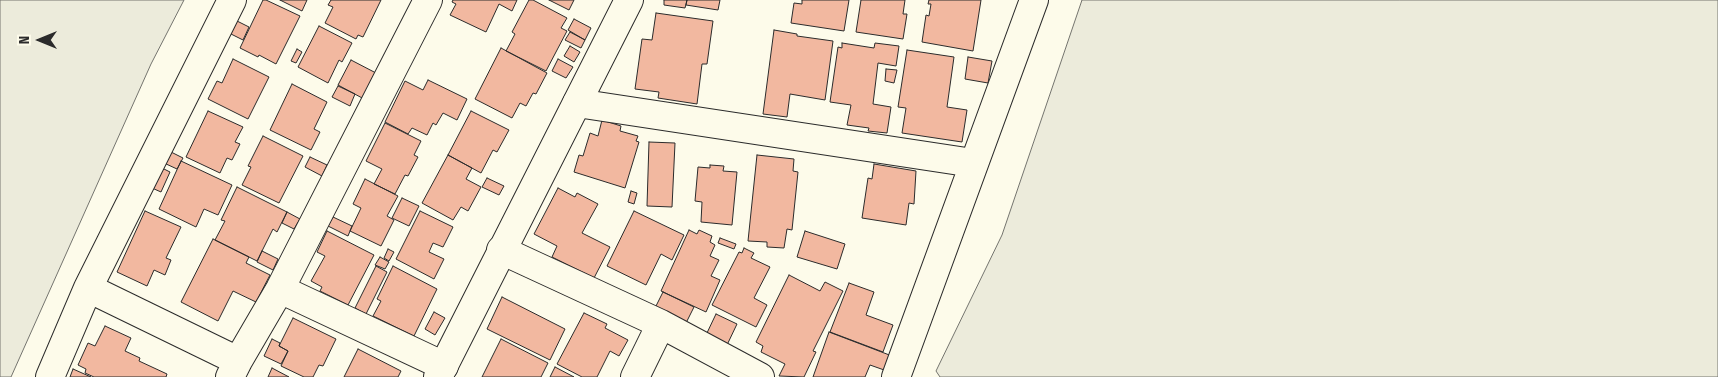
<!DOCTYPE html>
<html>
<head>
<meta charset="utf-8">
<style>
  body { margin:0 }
  #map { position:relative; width:1718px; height:377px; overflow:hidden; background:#fdfbea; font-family:"Fira Sans Condensed",sans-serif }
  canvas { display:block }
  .north { position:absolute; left:15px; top:15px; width:50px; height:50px; -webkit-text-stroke:4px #fdfbea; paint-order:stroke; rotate:270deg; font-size:14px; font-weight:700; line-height:20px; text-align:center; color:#2b2b2b }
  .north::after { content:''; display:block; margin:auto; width:18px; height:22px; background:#2b2b2b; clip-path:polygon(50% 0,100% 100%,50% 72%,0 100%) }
</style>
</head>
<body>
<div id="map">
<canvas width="1718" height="377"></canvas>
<div class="north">N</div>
</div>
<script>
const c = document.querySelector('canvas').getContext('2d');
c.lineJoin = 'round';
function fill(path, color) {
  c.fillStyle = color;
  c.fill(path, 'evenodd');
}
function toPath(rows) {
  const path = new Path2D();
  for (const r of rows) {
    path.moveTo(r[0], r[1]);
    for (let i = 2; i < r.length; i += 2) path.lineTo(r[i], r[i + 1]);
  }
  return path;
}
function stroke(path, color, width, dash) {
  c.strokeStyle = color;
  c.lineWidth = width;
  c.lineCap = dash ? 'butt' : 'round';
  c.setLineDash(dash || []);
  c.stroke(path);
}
const green = toPath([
  [0,0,184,0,151,64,11,377,0,377,0,0],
  [1082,0,1718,0,1718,377,940,377,936,371,1002,235,1082,0]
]);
const building = toPath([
  [263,0,266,0,300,16,276,64,259,55,258,57,240,48,263,0],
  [280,0,307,0,302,11,280,0],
  [331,0,381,0,363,37,358,35,356,39,325,23,333,7,328,5,331,0],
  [453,0,517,0,512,11,499,4,486,32,450,15,456,4,452,2,453,0],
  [529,0,533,0,567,18,561,28,567,31,546,71,506,51,515,34,512,32,529,0],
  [549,0,574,0,569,10,549,0],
  [664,0,687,0,685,8,664,5,664,0],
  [687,0,720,0,718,10,686,5,687,0],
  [802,0,849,0,844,31,791,23,794,3,802,4,802,0],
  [861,0,905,0,903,14,907,14,903,39,856,32,861,0],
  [929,0,981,0,973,51,922,42,926,15,929,16,931,4,928,4,929,0],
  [656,13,713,21,707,64,702,64,697,104,658,98,659,92,635,89,642,39,652,40,656,13],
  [574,19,591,28,585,40,568,30,574,19],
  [235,20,249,27,243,40,229,33,235,20],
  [319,26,352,43,342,62,339,60,328,83,298,67,319,26],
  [774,30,797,34,797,36,833,41,825,100,790,94,787,117,763,114,774,30],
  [570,32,585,40,581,48,565,40,570,32],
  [842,43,874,48,875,43,899,46,896,66,878,63,873,104,891,107,887,133,868,131,869,128,847,125,851,105,830,102,838,47,842,48,842,43],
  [570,46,580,52,574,62,564,56,570,46],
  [501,48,547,73,536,94,533,93,526,106,520,103,512,118,475,99,501,48],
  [297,49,302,52,296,63,291,61,297,49],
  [907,50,954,57,947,107,967,110,962,142,902,133,906,108,898,107,907,50],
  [968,57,992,61,988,83,965,79,968,57],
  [233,59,269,77,248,119,208,99,217,81,222,83,233,59],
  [558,59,573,67,566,78,552,71,558,59],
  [351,60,376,73,364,99,338,85,351,60],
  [886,69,897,70,894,83,885,81,886,69],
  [428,80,467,99,457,120,443,113,436,125,433,123,427,135,412,128,408,134,385,122,405,81,423,90,428,80],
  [292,84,327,102,314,129,320,132,311,150,270,130,292,84],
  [338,86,355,94,350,106,332,97,338,86],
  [208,111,243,127,235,142,240,144,232,160,227,158,220,173,186,157,208,111],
  [471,111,509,130,497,152,493,150,481,173,448,155,471,111],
  [602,120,621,126,620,131,638,136,636,141,639,142,625,188,574,172,579,155,583,156,590,133,598,136,602,120],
  [385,123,421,141,414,155,418,157,408,176,405,175,395,194,374,184,382,169,366,161,385,123],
  [263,136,303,156,279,203,242,185,251,167,248,166,263,136],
  [649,142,675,143,672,207,647,206,649,142],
  [169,151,183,158,177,169,164,163,169,151],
  [448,155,472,168,466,179,481,187,468,211,461,207,453,220,422,203,448,155],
  [757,155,794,159,793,171,798,172,792,230,787,229,784,248,767,247,767,242,748,241,757,155],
  [310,157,327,165,322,176,305,167,310,157],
  [181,161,232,185,218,215,204,209,196,227,159,209,181,161],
  [874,164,916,171,914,204,909,203,906,225,862,218,868,178,872,179,874,164],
  [710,165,724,166,723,171,737,172,732,225,701,222,702,202,695,201,698,167,710,168,710,165],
  [162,168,170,172,161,192,152,188,162,168],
  [487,178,504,186,499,195,482,187,487,178],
  [365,179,398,196,387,216,394,220,381,246,350,231,361,208,353,204,365,179],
  [237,187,287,212,277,232,273,229,257,261,215,240,225,221,221,220,237,187],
  [558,188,575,197,577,193,598,204,582,233,610,247,594,278,552,257,557,246,534,234,558,188],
  [631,191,637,193,634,204,628,202,631,191],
  [402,198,419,206,409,226,392,218,402,198],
  [145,211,181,227,166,258,171,260,165,275,154,270,147,286,117,272,145,211],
  [420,211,453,227,443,247,433,243,429,252,444,259,434,279,396,259,420,211],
  [634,211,684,235,672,260,661,254,646,285,607,266,634,211],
  [287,212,300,219,294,229,282,223,287,212],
  [333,217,352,226,348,236,328,226,333,217],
  [689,230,697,234,699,230,712,236,710,242,715,245,710,256,719,260,711,276,720,280,706,312,661,291,689,230],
  [327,231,374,255,348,305,320,291,322,287,311,281,325,256,317,252,327,231],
  [805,231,845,244,837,269,797,257,805,231],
  [720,238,736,244,734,249,718,243,720,238],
  [213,239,249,257,246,263,270,275,256,302,233,291,218,321,181,302,213,239],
  [744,248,754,253,751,258,770,267,754,298,767,305,756,327,712,305,739,252,742,253,744,248],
  [388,249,394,252,389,261,384,258,388,249],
  [262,251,278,259,273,270,257,262,262,251],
  [380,257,389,262,385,269,375,265,380,257],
  [376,266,387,272,366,314,355,308,376,266],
  [393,266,437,289,414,336,373,316,381,301,377,299,393,266],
  [789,275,820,291,825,282,843,291,813,351,816,352,804,377,779,376,785,364,761,352,763,346,756,342,789,275],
  [849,283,874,292,866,315,893,325,883,352,830,332,849,283],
  [663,292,694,307,685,325,654,310,663,292],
  [502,297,565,329,550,360,487,329,502,297],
  [434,312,445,318,435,335,425,329,434,312],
  [584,313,607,324,605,328,628,340,619,356,610,351,597,377,582,377,557,364,584,313],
  [716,314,737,324,727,345,706,335,716,314],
  [293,318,336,339,323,366,319,365,313,377,304,377,281,366,288,351,279,346,293,318],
  [105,326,131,338,125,351,140,358,139,361,167,374,166,377,94,377,85,373,86,369,78,365,88,343,95,346,105,326],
  [829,332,892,356,887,371,870,365,865,377,813,377,829,332],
  [272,339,280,343,279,346,288,351,281,364,264,356,272,339],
  [501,339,548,363,541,377,482,377,501,339],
  [358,349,401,371,398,377,344,377,358,349],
  [555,367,574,377,550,377,555,367],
  [272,368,289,377,268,377,272,368],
  [73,369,91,377,70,377,73,369]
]);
const street = toPath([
  [577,103,973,163],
  [501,250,661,324,760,377],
  [88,288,238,361],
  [280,289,444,366],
  [50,377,88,288,232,0],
  [230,377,238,361,280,289,428,0],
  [635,377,661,324],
  [896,377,1034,0]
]);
const secondary = toPath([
  [438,377,629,0]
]);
fill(green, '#ecebdb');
stroke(green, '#74746e', 1);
fill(building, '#f2b8a0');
stroke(building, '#2b2b2b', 1);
stroke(street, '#2b2b2b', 30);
stroke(secondary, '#2b2b2b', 30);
stroke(street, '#fdfbea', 28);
stroke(secondary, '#fdfbea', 28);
</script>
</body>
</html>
